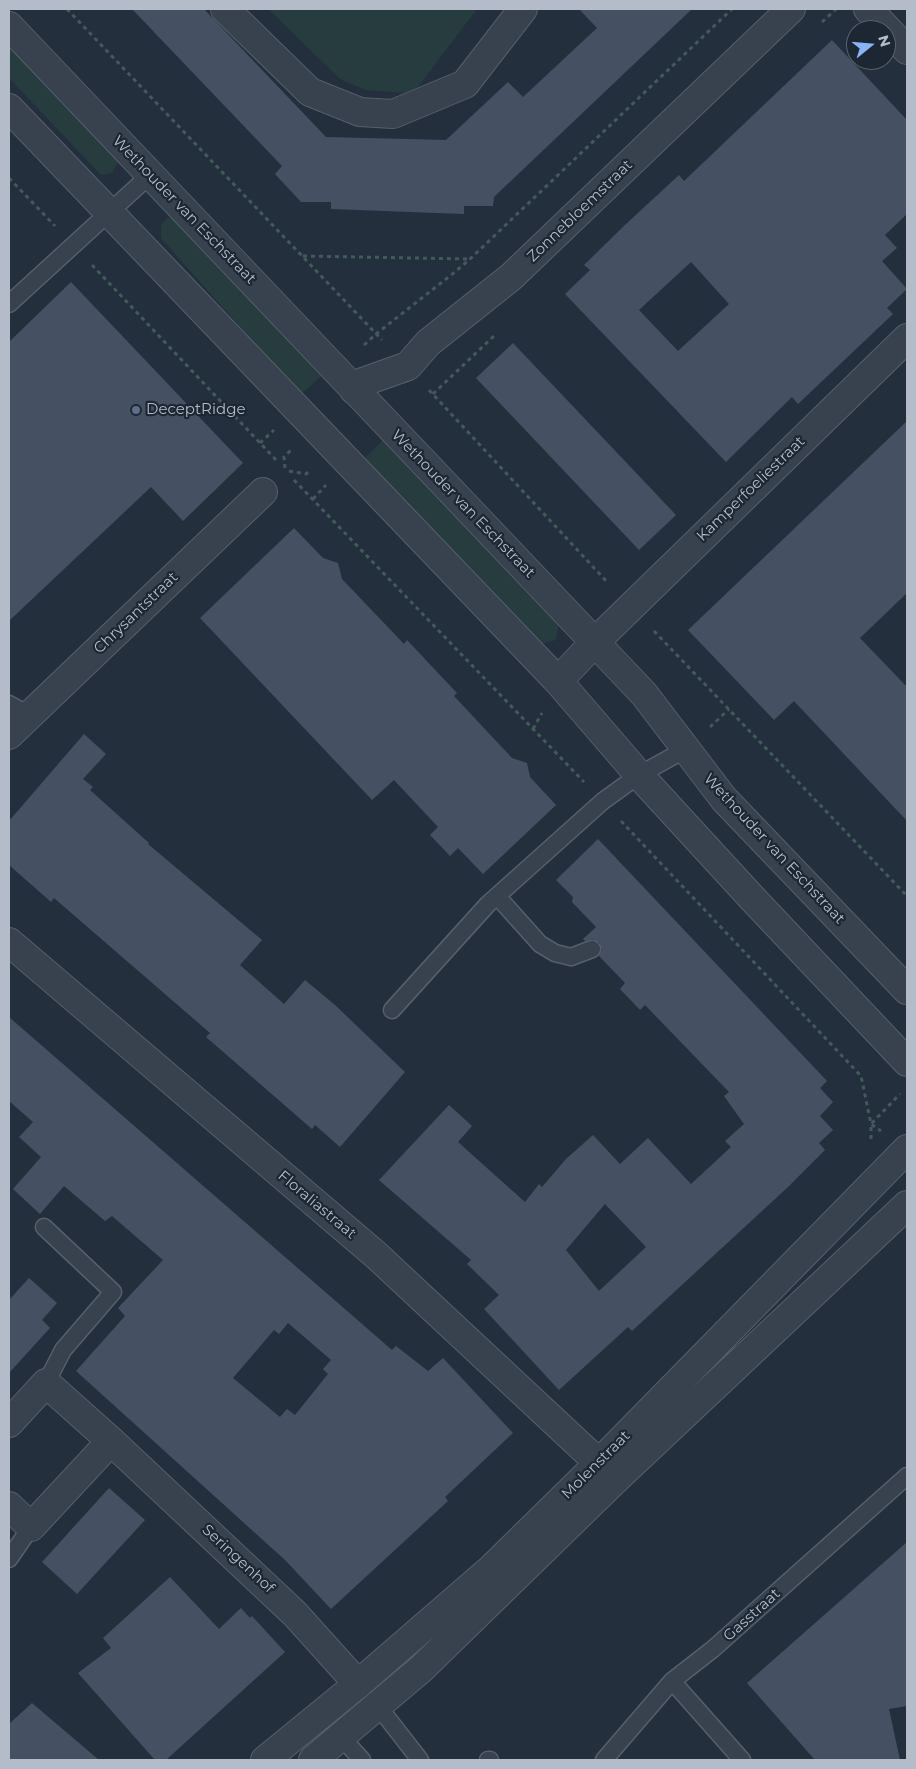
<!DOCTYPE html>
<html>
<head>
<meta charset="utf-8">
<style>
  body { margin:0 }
  #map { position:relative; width:916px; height:1769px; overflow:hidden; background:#242f3e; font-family:Montserrat,sans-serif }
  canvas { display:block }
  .frame { position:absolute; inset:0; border:10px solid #b4bcc9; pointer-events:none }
  .north { position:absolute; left:846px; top:20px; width:50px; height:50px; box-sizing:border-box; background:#1d2633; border:1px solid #59626f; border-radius:50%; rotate:73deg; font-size:14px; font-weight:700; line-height:20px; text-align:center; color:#b4bcc9 }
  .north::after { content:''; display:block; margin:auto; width:18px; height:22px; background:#8ab4f8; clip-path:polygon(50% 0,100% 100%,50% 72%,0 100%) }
</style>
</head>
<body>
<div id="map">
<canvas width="916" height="1769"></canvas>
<div class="frame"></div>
<div class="north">N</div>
</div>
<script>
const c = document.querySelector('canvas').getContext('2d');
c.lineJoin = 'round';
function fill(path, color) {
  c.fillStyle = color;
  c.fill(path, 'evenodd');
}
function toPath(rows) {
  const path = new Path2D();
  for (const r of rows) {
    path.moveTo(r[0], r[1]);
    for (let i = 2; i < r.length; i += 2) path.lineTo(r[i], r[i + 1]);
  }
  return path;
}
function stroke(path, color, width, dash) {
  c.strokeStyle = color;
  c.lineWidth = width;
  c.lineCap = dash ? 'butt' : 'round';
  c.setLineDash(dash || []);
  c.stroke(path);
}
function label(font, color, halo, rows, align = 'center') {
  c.font = font + ' Montserrat,sans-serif';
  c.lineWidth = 4.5;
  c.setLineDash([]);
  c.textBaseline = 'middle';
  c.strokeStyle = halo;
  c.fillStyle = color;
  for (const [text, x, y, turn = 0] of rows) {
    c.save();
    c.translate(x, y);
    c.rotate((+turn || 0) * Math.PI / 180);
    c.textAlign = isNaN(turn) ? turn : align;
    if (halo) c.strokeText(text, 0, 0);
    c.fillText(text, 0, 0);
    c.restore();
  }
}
const green = toPath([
  [268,9,477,9,418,87,404,93,365,90,340,79],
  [9,39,121,158,112,173,101,175,9,78],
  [177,215,324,374,300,395,161,238,161,226,167,218],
  [386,437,559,621,556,640,540,644,362,461]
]);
const building = toPath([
  [132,9,204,9,326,137,446,140,508,82,523,97,597,28,579,9,692,9,494,197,493,206,464,206,464,214,331,209,331,202,301,202,275,174,282,166],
  [832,40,907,120,907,214,885,235,897,248,882,261,907,289,887,308,893,314,798,404,792,397,726,462,565,294,590,270,584,265,626,224,679,175,684,181],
  [691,262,729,304,678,351,639,310],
  [71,282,243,463,183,521,151,487,9,621,9,342],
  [513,343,676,515,639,550,476,378],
  [907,421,907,593,860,638,907,687,907,821,794,701,774,720,688,630],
  [294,528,323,558,338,563,342,579,404,644,407,640,457,693,454,696,512,758,527,763,530,777,556,805,483,874,458,848,450,856,430,835,438,827,394,780,372,800,200,618],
  [84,734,106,754,83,779,93,787,90,790,149,843,148,844,262,940,240,965,284,1004,305,980,335,1005,405,1072,340,1147,315,1125,312,1129,206,1037,210,1033,54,898,51,902,9,865,9,821],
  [598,839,827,1081,820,1088,833,1102,820,1116,833,1130,819,1143,825,1150,788,1187,632,1331,628,1327,559,1390,484,1309,499,1295,467,1264,471,1260,379,1180,449,1105,472,1126,458,1142,525,1202,539,1184,542,1187,566,1159,593,1135,620,1164,648,1138,691,1184,731,1147,725,1141,744,1124,724,1096,729,1092,645,1005,640,1010,620,989,625,983,599,956,602,950,599,942,593,939,585,941,583,939,596,927,572,902,573,897,556,880],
  [605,1204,646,1247,599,1291,566,1250],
  [9,1017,392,1350,396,1346,428,1371,443,1358,513,1433,445,1497,448,1501,331,1609,285,1560,76,1371,125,1316,118,1308,163,1260,112,1216,105,1221,64,1186,40,1214,13,1189,41,1157,19,1137,33,1122,9,1101],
  [288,1323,331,1360,323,1369,328,1374,295,1415,287,1409,280,1417,233,1378,274,1330,279,1334],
  [29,1278,57,1303,42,1320,50,1328,9,1373,9,1300],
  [109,1488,145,1520,77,1594,42,1562],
  [907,1542,907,1706,889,1709,900,1760,815,1760,747,1683],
  [170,1577,219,1629,241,1608,250,1618,252,1616,285,1652,166,1760,155,1760,78,1673,111,1648,103,1638],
  [32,1703,99,1760,9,1760,9,1724]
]);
const path = toPath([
  [67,9,382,340],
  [822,22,836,9],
  [9,178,55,226],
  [303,256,469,259],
  [92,265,278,462],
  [364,345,376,334,455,272,470,259,732,9],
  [429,390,608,583],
  [433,394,496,334],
  [260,443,274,430],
  [285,468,284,457,291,450],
  [289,471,306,474,311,470],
  [294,480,584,782],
  [313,499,326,485],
  [654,631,907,896],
  [710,727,729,709],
  [533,729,542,713],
  [621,821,861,1076,871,1124,881,1131],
  [871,1139,871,1124,900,1094]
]);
const service = toPath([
  [9,304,150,175],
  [9,704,29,715],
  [497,896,540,944,555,953,571,957,592,949],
  [392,1010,488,904,603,801,639,775,686,749],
  [44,1227,113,1292,63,1350,46,1383],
  [9,1559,31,1527],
  [672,1681,742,1760],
  [378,1706,420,1760],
  [341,1737,362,1760],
  [488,1760,490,1760],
  [604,1760,672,1681,713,1649,907,1476]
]);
const minor = toPath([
  [225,9,310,92,360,112,393,114,465,84,523,9],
  [868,9,907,50],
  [354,390,363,382,408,366,428,343,511,277,791,9],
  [595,642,907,338],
  [9,735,263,492],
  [9,942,376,1255,616,1479],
  [9,1423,46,1383,111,1441,295,1614,358,1684],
  [9,1506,31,1527,111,1441]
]);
const tertiary = toPath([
  [9,26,644,694,724,799,907,990],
  [9,108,558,681,639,775,752,898,907,1062],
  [558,681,595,642],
  [265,1760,358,1684,492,1568,598,1464,907,1149],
  [313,1760,421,1669,616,1479,907,1205]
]);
const markers = [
  [136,410,5,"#5c6f8a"]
];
const streetNames = [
  ["Wethouder van Eschstraat",184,210,46],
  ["Zonnebloemstraat",580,211,-44],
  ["Kamperfoeliestraat",751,489,-44],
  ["Wethouder van Eschstraat",463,504,46],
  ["Chrysantstraat",136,613,-44],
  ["Wethouder van Eschstraat",774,849,47],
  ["Floraliastraat",317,1205,40],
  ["Molenstraat",596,1465,-45],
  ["Seringenhof",238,1559,43],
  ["Gasstraat",752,1615,-42]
];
const poiNames = [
  ["DeceptRidge",146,410]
];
fill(green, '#263c3f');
fill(building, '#455162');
stroke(service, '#565f6c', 19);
stroke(minor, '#565f6c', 30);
stroke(tertiary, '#565f6c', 30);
stroke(path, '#44595c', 3, [4, 4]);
stroke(service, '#38414e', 16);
stroke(minor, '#38414e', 28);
stroke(tertiary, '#38414e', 28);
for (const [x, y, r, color] of markers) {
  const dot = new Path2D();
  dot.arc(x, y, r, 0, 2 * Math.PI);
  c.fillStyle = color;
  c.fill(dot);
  stroke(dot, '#1d2633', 2);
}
label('15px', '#b4bcc9', '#1d2633', streetNames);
label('15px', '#b4bcc9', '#1d2633', poiNames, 'left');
</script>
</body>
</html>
